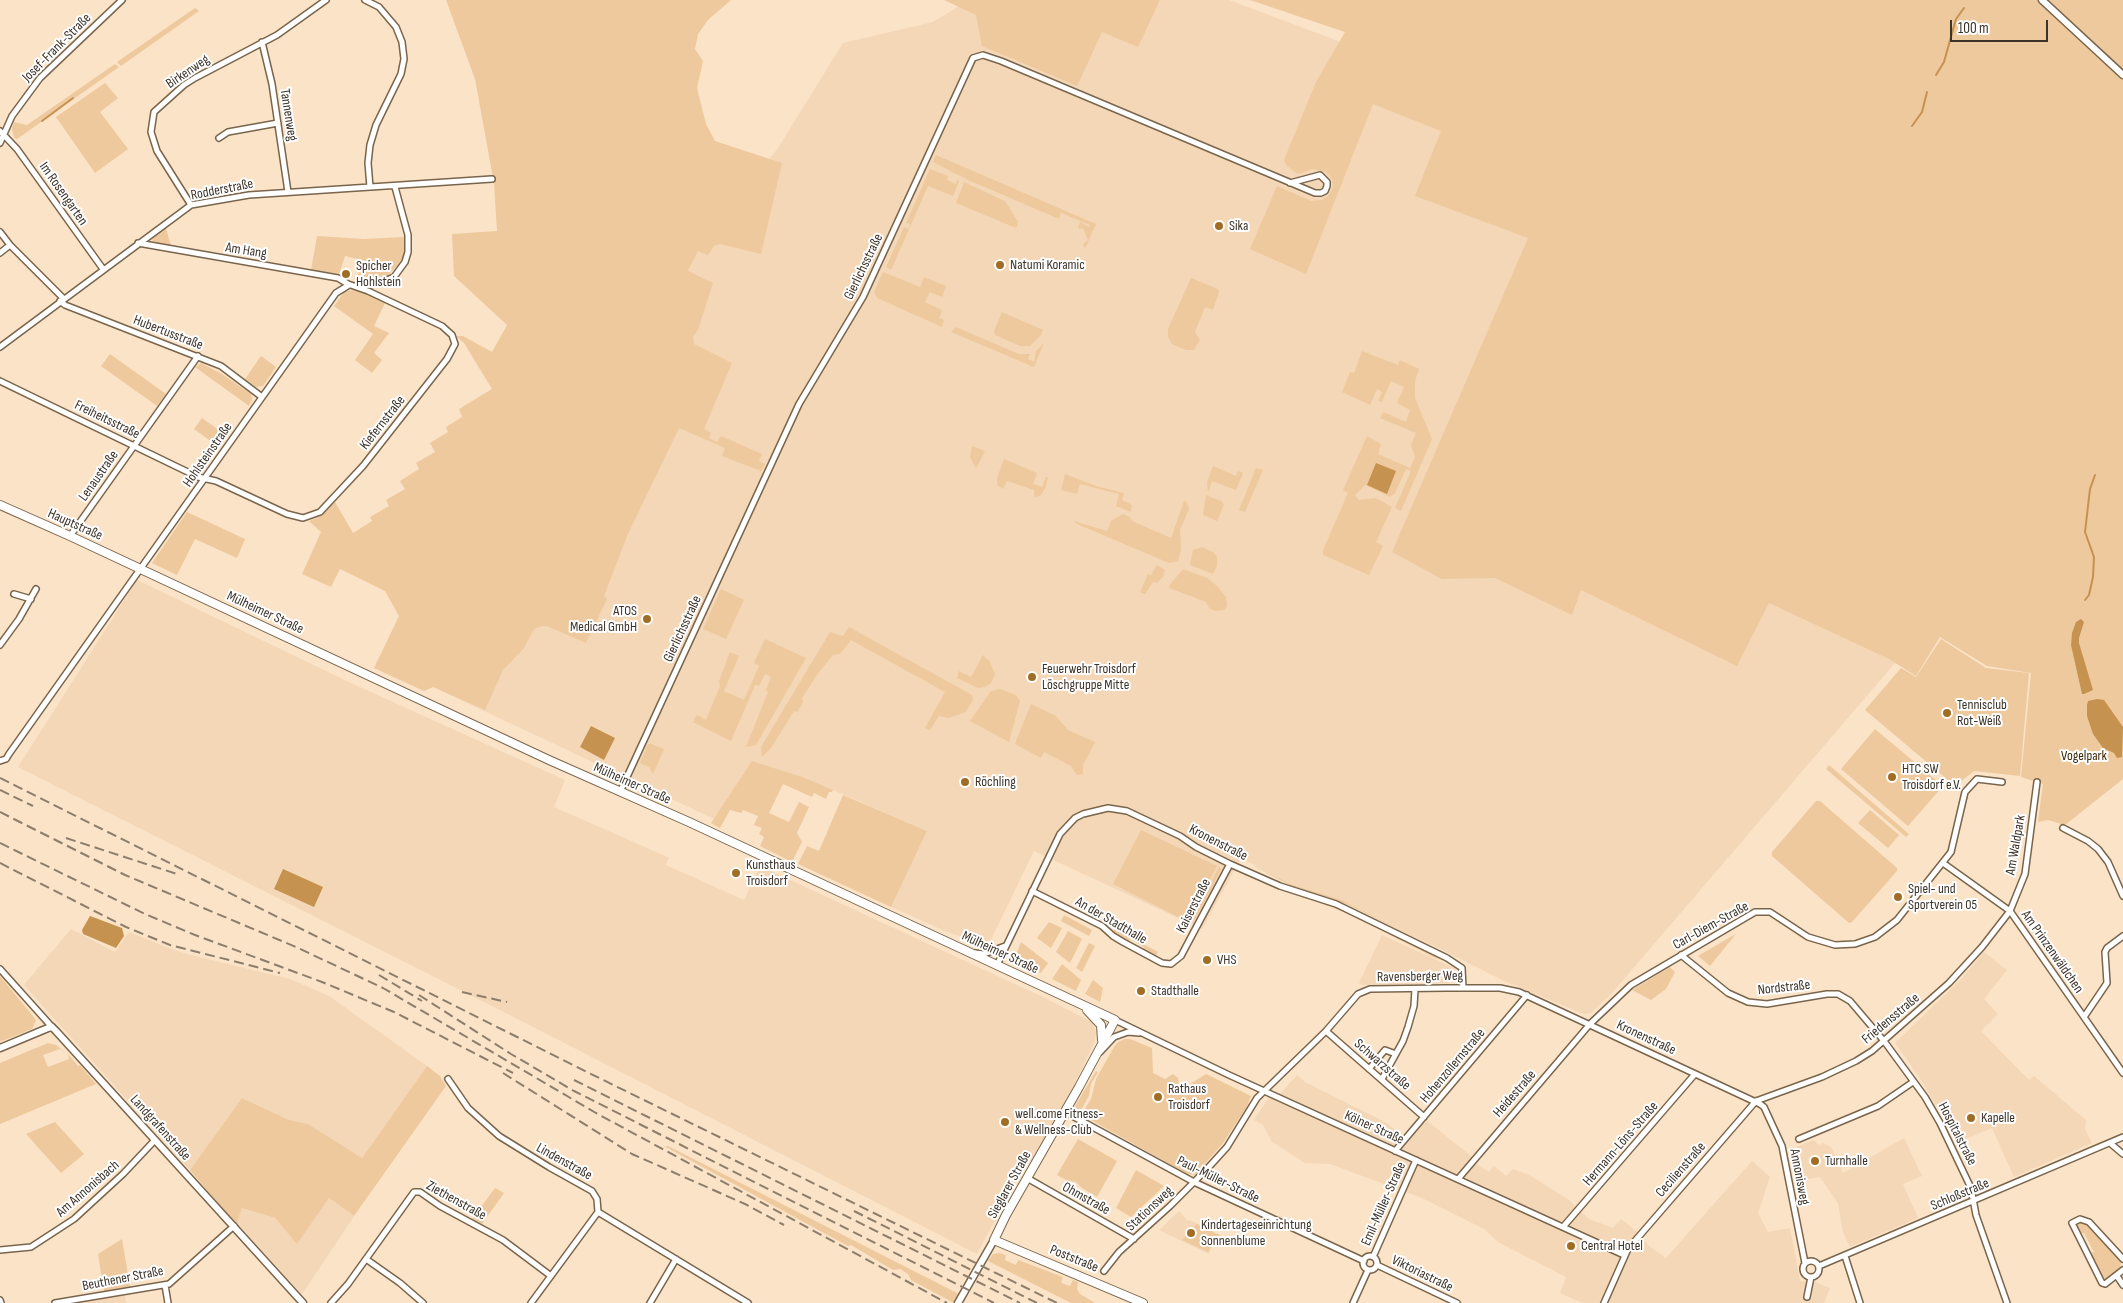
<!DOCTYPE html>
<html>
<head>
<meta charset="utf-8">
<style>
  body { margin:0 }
  #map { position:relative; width:2123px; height:1303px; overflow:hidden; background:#fbe3c7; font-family:"Sofia Sans Condensed",sans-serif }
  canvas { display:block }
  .scale { position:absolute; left:1950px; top:20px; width:98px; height:22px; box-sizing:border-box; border:2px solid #3c3329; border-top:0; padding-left:6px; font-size:15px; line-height:18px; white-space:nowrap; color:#3c3329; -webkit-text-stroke:4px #fff; paint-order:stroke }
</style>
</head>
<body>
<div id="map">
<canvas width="2123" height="1303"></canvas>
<div class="scale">100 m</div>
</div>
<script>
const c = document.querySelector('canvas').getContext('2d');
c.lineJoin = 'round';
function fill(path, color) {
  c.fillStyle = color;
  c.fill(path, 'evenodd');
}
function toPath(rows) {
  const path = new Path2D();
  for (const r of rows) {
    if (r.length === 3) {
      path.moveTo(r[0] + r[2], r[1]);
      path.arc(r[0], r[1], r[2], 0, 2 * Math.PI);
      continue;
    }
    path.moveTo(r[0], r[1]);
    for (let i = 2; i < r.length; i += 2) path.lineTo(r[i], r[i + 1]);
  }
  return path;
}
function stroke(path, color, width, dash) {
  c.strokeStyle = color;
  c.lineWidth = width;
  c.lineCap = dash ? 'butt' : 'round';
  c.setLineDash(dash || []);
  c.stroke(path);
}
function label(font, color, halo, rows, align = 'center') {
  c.font = font + ' "Sofia Sans Condensed",sans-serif';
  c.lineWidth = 4;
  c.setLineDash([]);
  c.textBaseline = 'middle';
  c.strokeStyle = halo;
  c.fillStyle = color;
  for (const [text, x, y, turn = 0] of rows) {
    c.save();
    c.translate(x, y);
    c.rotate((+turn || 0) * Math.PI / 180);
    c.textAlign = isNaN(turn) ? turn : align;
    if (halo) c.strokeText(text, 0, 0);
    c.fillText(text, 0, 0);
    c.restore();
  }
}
const built = toPath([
  [969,0,1229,0,2056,311,1895,663,1612,993,1591,1013,1584,1014,1504,981,1349,903,1286,882,1255,867,1255,865,1241,858,1202,929,1034,851,988,946,945,931,891,907,927,831,803,777,752,761,714,819,433,687,693,274,688,272,698,250,778,148,843,43,933,22],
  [137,580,351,683,565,780,554,807,663,855,669,858,666,865,744,900,760,866,1045,998,1092,1022,1096,1032,1095,1041,1074,1085,1035,1155,1022,1171,1005,1201,977,1254,494,1007,18,767],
  [71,929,115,952,129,932,163,946,187,954,290,979,329,996,427,1066,362,1158,308,1124,289,1120,242,1098,190,1170,24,985],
  [1382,935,1454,968,1455,971,1449,983,1362,985,1359,983],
  [1984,952,2007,970,1984,999,1998,1014,1981,1031,2029,1080,2034,1076,2086,1120,2085,1129,2092,1143,2014,1177,1992,1128,1958,1142,1919,1077,1895,1043,1962,978],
  [1297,1075,1305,1082,1387,1123,1407,1140,1425,1119,1471,1156,1476,1164,1489,1172,1494,1166,1506,1176,1513,1169,1529,1175,1568,1199,1589,1219,1613,1228,1621,1219,1636,1231,1650,1247,1666,1258,1752,1161,1770,1177,1758,1213,1768,1232,1790,1228,1800,1281,1815,1282,1830,1288,1824,1303,1583,1303,1560,1293,1566,1277,1498,1242,1484,1229,1422,1198,1330,1164,1305,1163,1272,1142,1263,1125,1254,1120,1268,1099,1281,1093],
  [1904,1138,1922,1176,1903,1184,1918,1218,1850,1247,1843,1232,1838,1203,1820,1177,1801,1180,1799,1171,1796,1172,1792,1149,1813,1140,1819,1145,1823,1143,1831,1147,1843,1173],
  [329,1198,354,1216,302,1294,237,1223,242,1208,275,1218,297,1243],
  [1179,1211,1188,1221,1190,1220,1226,1238,1224,1244,1214,1241,1209,1254,1159,1230],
  [125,1295,126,1303,74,1303]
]);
const green = toPath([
  [446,0,731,0,708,20,698,34,695,49,703,61,697,88,706,124,715,141,782,163,761,254,720,244,714,246,708,255,698,251,688,271,713,283,698,330,693,336,694,344,732,363,704,429,711,433,709,438,717,442,721,436,762,454,759,461,765,464,761,471,722,456,725,448,679,428,627,536,604,596,607,599,586,643,547,626,542,626,534,629,524,648,503,670,485,710,433,687,424,691,374,668,399,616,385,591,340,569,331,587,302,574,321,532,309,521,319,517,335,502,353,533,372,521,370,517,389,506,386,500,405,489,400,481,419,469,416,463,435,452,430,443,448,432,446,427,462,417,459,409,492,389,464,343,456,336,463,336,492,352,507,325,454,276,452,234,497,231,494,183,475,79],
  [944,0,1160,0,1138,47,1102,32,1077,86,982,46,976,15],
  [1250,0,2123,0,2123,779,2065,825,2048,820,2038,822,2043,784,2021,777,2031,673,1987,666,1940,637,1916,676,1889,659,1769,603,1737,666,1581,590,1572,615,1495,578,1442,579,1392,552,1528,238,1415,196,1441,131,1373,104,1306,274,1250,249,1277,186,1311,201,1322,200,1329,195,1333,187,1332,179,1326,172,1313,169,1298,174,1287,166,1284,160,1316,82,1345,32],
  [195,8,199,11,121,66,117,62],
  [115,64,119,67,17,139,14,138,12,129,14,122,27,125],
  [105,83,118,98,100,112,128,149,95,173,56,117],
  [936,155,1096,224,1085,249,1083,244,1088,240,1083,228,1079,229,1078,227,1080,222,1089,227,1090,225,1061,213,1059,219,968,180,933,162],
  [930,169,948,176,947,180,956,184,957,180,959,181,953,196,928,186,891,270,886,267,904,227,908,229,909,228,910,224,906,223],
  [964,182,1005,201,1018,222,1016,228,956,203],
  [166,228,171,246,153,243,152,238],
  [317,236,363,239,404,237,405,249,402,261,387,276,376,280,363,281,355,279,366,261,345,256,339,274,311,270],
  [883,272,920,287,924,277,946,286,942,297,930,292,925,302,942,310,939,318,944,320,942,327,877,298,874,292],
  [1191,278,1218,289,1219,292,1213,310,1205,307,1195,332,1200,340,1194,350,1186,350,1172,344,1168,337,1168,329],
  [353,290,370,294,385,303,374,326,389,333,374,353,382,360,372,373,355,360,373,334,334,306,344,292],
  [1002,312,1043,330,1041,335,1030,346,1020,346,995,335,994,331],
  [956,327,1019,354,1030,354,1028,359,1034,362,1036,351,1044,343,1034,367,951,332],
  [1362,351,1398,365,1400,360,1419,369,1415,381,1415,398,1432,439,1401,511,1395,508,1411,471,1406,469,1395,493,1390,497,1365,485,1355,495,1359,500,1376,498,1392,507,1376,542,1383,546,1369,575,1323,555,1323,550,1348,493,1343,490,1367,436,1381,444,1378,454,1410,468,1415,457,1411,445,1416,433,1380,418,1383,412,1406,422,1410,410,1397,403,1404,387,1391,381,1382,402,1378,401,1382,392,1377,389,1370,405,1342,392,1350,372,1354,373],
  [110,354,166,394,157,406,101,366],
  [261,356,276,367,263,386,256,387,245,379],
  [201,363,222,374,251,394,252,400,249,406,195,367],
  [202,418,227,436,219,447,194,429],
  [972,446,985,451,976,469,970,457],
  [1004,459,1037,473,1033,484,1042,487,1046,477,1048,477,1046,487,1040,496,1034,497,1034,490,1007,481,1003,489,997,485,997,478],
  [1213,466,1236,476,1238,471,1243,473,1236,490,1212,481,1208,492,1207,482],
  [1256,468,1263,470,1245,512,1239,510],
  [1065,474,1096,486,1124,493,1122,500,1132,505,1131,512,1116,506,1119,494,1080,484,1077,494,1061,490],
  [1206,495,1221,501,1224,505,1217,521,1203,515],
  [1184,501,1187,502,1189,509,1180,530,1181,550,1178,561,1169,563,1077,524,1074,521,1107,531,1111,521,1123,514,1130,517,1132,521,1171,538],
  [187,512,245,539,237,558,195,539,177,575,152,563],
  [1202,547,1213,552,1217,557,1217,566,1213,574,1190,565,1193,550],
  [1157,565,1165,570,1163,577,1157,583,1153,582,1145,594,1140,592,1148,574,1151,575],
  [1183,569,1207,578,1217,586,1226,597,1227,606,1224,610,1215,611,1209,608,1206,602,1169,588,1169,586],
  [721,589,744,600,726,639,703,629],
  [849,627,972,695,973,700,966,712,948,718,939,716,930,730,925,728,945,692,851,640,840,654,833,655,819,672,802,698,803,702,797,712,794,711,771,748,762,757,761,747,830,632,843,636],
  [765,639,806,658,756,745,746,747,768,692,766,690,771,677,765,674,759,686,755,685,731,741,693,722,697,715,706,720,720,686,719,681,730,652,739,656,724,691,744,700,759,666,754,663],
  [1941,639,1986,668,2029,673,2020,776,1974,771,1955,786,1865,710,1901,668,1916,677],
  [983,655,990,662,995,674,991,683,985,687,978,688,957,678,959,671,971,677],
  [1000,689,1016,695,1020,701,1009,742,970,721,991,691],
  [1031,704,1056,716,1068,730,1095,742,1083,765,1083,774,1077,775,1071,766,1044,752,1041,758,1015,744],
  [1875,729,1943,786,1908,826,1841,769],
  [648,744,652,744,664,749,653,774,649,767,640,763],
  [752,761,803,777,833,790,832,792,829,792,826,799,814,793,812,797,783,784,769,813,789,822,799,802,809,807,797,833,802,842,792,862,760,846,764,837,759,834,762,828,754,825,758,816,743,810,741,813,730,810,720,828,711,823],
  [1829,765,1909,834,1906,837,1826,769],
  [843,795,927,831,891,907,798,864,807,846,819,851],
  [1816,801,1820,801,1897,868,1897,871,1852,922,1849,923,1772,856,1772,852],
  [1870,810,1899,835,1888,848,1858,823],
  [1141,830,1217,866,1188,922,1113,884],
  [1219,867,1221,869,1210,892,1195,919,1190,923],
  [1255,867,1291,884,1344,901,1443,951,1349,905,1290,885],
  [1317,902,1325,903,1347,911,1449,962,1433,957,1350,914],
  [1064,915,1092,930,1089,936,1061,921],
  [1049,922,1062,928,1051,948,1037,938],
  [1115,929,1128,936,1127,938,1130,937,1158,952,1155,957,1142,950,1144,947,1130,939,1128,943,1115,935,1113,932],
  [1068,931,1082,939,1070,963,1056,952],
  [1736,934,1710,966,1698,956,1727,939],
  [1021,942,1048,963,1041,973,1014,960],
  [1089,943,1095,946,1082,972,1076,968],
  [1062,964,1081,980,1076,991,1052,979],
  [1670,967,1675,972,1666,989,1651,1000,1632,990],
  [0,976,36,1020,32,1029,0,1042],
  [1093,980,1103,988,1100,1002,1085,994],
  [1125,1039,1130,1039,1152,1048,1153,1073,1165,1079,1173,1074,1178,1078,1180,1090,1206,1074,1251,1096,1246,1108,1223,1143,1195,1175,1187,1174,1084,1116,1083,1112,1091,1099,1096,1079,1114,1047,1118,1042],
  [48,1043,56,1045,65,1052,60,1049,43,1055,48,1067,69,1059,68,1054,78,1066,80,1065,96,1084,0,1124,0,1063],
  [427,1066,440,1076,446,1086,354,1216,329,1198,297,1244,275,1218,242,1208,237,1223,235,1223,190,1170,242,1098,289,1120,308,1124,362,1158],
  [1096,1071,1098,1072,1091,1084,1089,1096,1078,1115,1075,1113,1074,1108],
  [55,1122,84,1154,61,1173,26,1134],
  [1078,1139,1117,1161,1097,1197,1082,1188,1076,1182,1068,1181,1057,1175],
  [664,1146,668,1146,959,1294,954,1303,911,1280,908,1274,900,1269,893,1270,851,1245,848,1246],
  [1136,1170,1164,1186,1131,1217,1116,1208],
  [495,1188,504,1193,482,1224,472,1219],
  [2082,1222,2085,1223,2121,1262,2120,1268,2105,1279,2101,1276,2089,1253,2094,1252,2084,1233,2079,1233,2077,1225],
  [1197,1224,1225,1238,1223,1244,1214,1240,1208,1252,1182,1240],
  [122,1239,130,1287,104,1292,98,1254],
  [999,1253,1006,1255,1005,1260,1016,1265,1018,1260,1063,1277,1061,1283,1070,1286,1073,1280,1078,1282,1077,1289,1080,1294,1095,1303,1071,1303,988,1261,993,1254]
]);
const water = toPath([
  [1376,463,1396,471,1387,494,1367,485],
  [2081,619,2084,622,2079,638,2079,643,2093,690,2084,694,2082,694,2071,645,2072,633,2076,622],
  [2097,699,2104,700,2123,727,2122,757,2117,758,2114,753,2103,748,2093,734,2087,716,2087,705,2088,701],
  [591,726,615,738,604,760,580,747],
  [283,869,323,887,314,907,274,889],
  [90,916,122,928,124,936,116,948,83,934,82,930]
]);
const stream = toPath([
  [1936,75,1944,62,1956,19,1964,8],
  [42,121,73,98],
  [1912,126,1922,112,1927,92],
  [2085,600,2089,595,2093,577,2094,557,2085,532,2090,489,2095,475]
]);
const minor = toPath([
  [365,0,379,7,396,27,402,42,404,59,401,74,376,125,370,145,368,163,370,187],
  [262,42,272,84,288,192],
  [0,131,17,149,103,269],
  [219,138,228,132,278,123],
  [0,143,12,116,40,78,122,0],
  [191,205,157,151,151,132,154,112,184,85,195,78,277,35,326,0],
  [0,232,10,245],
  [0,253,10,245,64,299],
  [357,285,370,285,385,281,394,277,405,262,408,252,408,235,395,187],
  [60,301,65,305,221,366,262,397],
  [0,347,191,205,249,195,492,179],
  [0,381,198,477,216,481,287,514,303,518,320,512,363,466,447,359,455,344,452,335,442,326,368,291,348,284,338,278,138,243],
  [70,536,198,356],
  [14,594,31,599],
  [0,645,19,619,36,589],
  [0,761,6,759,9,754,336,293,349,285],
  [620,792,799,404,863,297,973,58,983,55,1001,61,1315,193,1321,193,1325,191,1327,186,1327,182,1320,175,1290,183],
  [2063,828,2088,841,2098,849,2108,862,2123,896],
  [1943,863,2010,911,2123,1073],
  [1032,891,1102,926,1113,936,1123,942,1162,963,1171,964,1181,956,1230,864],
  [975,953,984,954,1005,946],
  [1681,955,1728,993,1748,1002,1767,1004,1827,994,1838,994,1850,1001,1884,1041,1925,1097,1940,1123,1971,1188,1976,1215,2007,1303],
  [997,965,1060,834,1075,818,1083,814,1108,808,1127,811,1180,836,1196,847,1230,864,1280,886,1336,904,1447,958,1462,968,1463,988],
  [0,969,52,1027],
  [2084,1017,2107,983,2105,952,2107,948,2123,936],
  [1115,1020,1229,1075,1624,1255],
  [1326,1031,1424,1117],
  [1100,1052,1114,1037,1128,1032,1139,1033],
  [1369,1069,1385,1050,1396,1054],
  [448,1079,468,1108,499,1136,549,1167,592,1191,597,1199,598,1212],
  [1382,1079,1403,1041,1408,1027,1414,1006,1415,989],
  [1756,1101,1822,1077,1856,1061,1872,1051,1949,983,1982,947,2010,911,2025,874,2037,782],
  [1065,1112,1194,1182,1364,1261],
  [1799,1139,1878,1106,1913,1082],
  [2110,1143,2123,1154],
  [1395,1151,1527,995],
  [1027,1178,1134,1239],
  [1458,1179,1590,1024,1631,985,1755,912,1770,912,1808,937,1835,945,1855,944,1875,937,1897,920,1951,852,1965,792,1977,779,2002,782],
  [598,1212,748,1303],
  [1563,1227,1695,1074],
  [0,1250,31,1247,74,1219,123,1174,155,1140],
  [1845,1256,1860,1303],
  [1370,1263,7],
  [1373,1257,1416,1160],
  [366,1259,400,1283,423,1303],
  [2123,1259,2089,1222,2080,1219,2072,1223,2102,1283,2105,1284,2123,1270],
  [1811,1269,8],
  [1377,1265,1457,1303],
  [1819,1266,2123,1137],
  [1104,1271,1119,1252,1170,1206,1207,1169,1227,1147,1257,1098,1326,1031,1358,994,1370,989,1446,988,1500,988,1519,992,1760,1104,1764,1107,1782,1146,1805,1263],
  [2117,1276,2123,1285],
  [165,1285,168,1303],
  [1807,1297,1811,1277],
  [0,1300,1,1303],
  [55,1303,169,1284,234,1226],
  [331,1303,348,1284,414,1192,420,1192,440,1206,503,1240,551,1276],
  [531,1303,598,1212],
  [650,1303,676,1259],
  [1353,1303,1368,1270],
  [1604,1303,1628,1249,1756,1101]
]);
const tertiary = toPath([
  [2042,0,2123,75],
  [0,1048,48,1028,52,1027,56,1031,303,1303],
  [958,1303,994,1240]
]);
const primary = toPath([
  [0,505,70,536,549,760,689,822,1115,1020,1079,1087,1006,1215,994,1240,1143,1303],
  [1087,1010,1101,1025,1102,1040]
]);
const rail = toPath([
  [0,778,589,1073,1057,1303],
  [0,790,33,806],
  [0,812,125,875,296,947,383,988,596,1113,947,1303],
  [66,838,180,875],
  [0,843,145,914,195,935,322,982,394,1012,513,1073],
  [0,863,126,927,170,945,280,973],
  [379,975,422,1001],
  [462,992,507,1002],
  [419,995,511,1054,574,1091,994,1303],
  [503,1073,632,1154,745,1204,784,1225],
  [574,1080,1020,1303],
  [854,1211,1037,1303]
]);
const markers = [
  [1219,226,5,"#a06d24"],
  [1000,265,5,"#a06d24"],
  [346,274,5,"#a06d24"],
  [647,619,5,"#a06d24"],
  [1032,677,5,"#a06d24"],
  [1947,713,5,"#a06d24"],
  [1892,777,5,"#a06d24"],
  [965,782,5,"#a06d24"],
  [736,873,5,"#a06d24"],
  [1898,897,5,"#a06d24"],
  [1207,960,5,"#a06d24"],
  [1141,991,5,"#a06d24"],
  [1158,1097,5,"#a06d24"],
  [1971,1118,5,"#a06d24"],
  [1005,1122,5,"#a06d24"],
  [1815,1161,5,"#a06d24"],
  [1191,1233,5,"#a06d24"],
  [1571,1246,5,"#a06d24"]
];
const streetNames = [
  ["Josef-Frank-Straße",57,48,-45],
  ["Birkenweg",188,72,-34],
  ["Tannenweg",288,115,81],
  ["Rodderstraße",222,190,-11],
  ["Im Rosengarten",63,194,55],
  ["Am Hang",246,251,9],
  ["Gierlichsstraße",864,267,-64],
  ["Hubertusstraße",168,333,21],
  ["Freiheitsstraße",107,420,26],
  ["Kiefernstraße",383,423,-52],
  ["Hohlsteinstraße",208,455,-55],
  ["Lenaustraße",99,476,-55],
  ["Hauptstraße",75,525,24],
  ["Mülheimer Straße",265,613,25],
  ["Gierlichsstraße",683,629,-65],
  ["Mülheimer Straße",632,784,24],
  ["Kronenstraße",1218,843,27],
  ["Am Waldpark",2016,845,-80],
  ["Kaiserstraße",1194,906,-63],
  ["An der Stadthalle",1111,921,30],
  ["Carl-Diem-Straße",1711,926,-29],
  ["Am Prinzenwäldchen",2052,952,55],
  ["Mülheimer Straße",1000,953,25],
  ["Ravensberger Weg",1420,977,-1],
  ["Nordstraße",1784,988,-6],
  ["Friedensstraße",1891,1019,-40],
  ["Kronenstraße",1646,1038,25],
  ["Schwarzstraße",1382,1065,41],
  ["Hohenzollernstraße",1453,1066,-50],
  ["Heidestraße",1515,1094,-49],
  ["Landgrafenstraße",160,1128,48],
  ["Kölner Straße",1374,1128,24],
  ["Hospitalstraße",1957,1134,63],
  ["Hermann-Löns-Straße",1621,1144,-49],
  ["Lindenstraße",564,1162,29],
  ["Cecilienstraße",1681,1170,-49],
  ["Annonisweg",1799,1177,79],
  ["Paul-Müller-Straße",1218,1180,26],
  ["Sieglarer Straße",1010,1185,-61],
  ["Am Annonisbach",88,1189,-41],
  ["Schloßstraße",1960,1195,-23],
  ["Ohmstraße",1086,1199,29],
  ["Ziethenstraße",456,1201,29],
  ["Emil-Müller-Straße",1384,1204,-66],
  ["Stationsweg",1150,1209,-43],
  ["Poststraße",1074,1259,22],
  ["Viktoriastraße",1422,1274,26],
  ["Beuthener Straße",123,1279,-11]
];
const poiNames = [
  ["Sika",1229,226],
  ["Natumi Koramic",1010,265],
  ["Spicher",356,266],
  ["Hohlstein",356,282],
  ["ATOS",637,611,"right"],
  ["Medical GmbH",637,627,"right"],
  ["Feuerwehr Troisdorf",1042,669],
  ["Löschgruppe Mitte",1042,685],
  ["Tennisclub",1957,705],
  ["Rot-Weiß",1957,721],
  ["HTC SW",1902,769],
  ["Troisdorf e.V.",1902,785],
  ["Röchling",975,782],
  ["Kunsthaus",746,865],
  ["Troisdorf",746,881],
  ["Spiel- und",1908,889],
  ["Sportverein 05",1908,905],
  ["VHS",1217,960],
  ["Stadthalle",1151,991],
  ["Rathaus",1168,1089],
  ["Troisdorf",1168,1105],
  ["well.come Fitness-",1015,1114],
  ["& Wellness-Club",1015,1130],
  ["Kapelle",1981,1118],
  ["Turnhalle",1825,1161],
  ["Kindertageseinrichtung",1201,1225],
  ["Sonnenblume",1201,1241],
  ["Central Hotel",1581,1246]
];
const parkNames = [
  ["Vogelpark",2084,756]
];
fill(built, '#f4d7b6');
fill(green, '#eec99d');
fill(water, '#c6924f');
stroke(stream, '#c6924f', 2);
stroke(minor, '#79654c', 8);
stroke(tertiary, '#79654c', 9);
stroke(primary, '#79654c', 10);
stroke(minor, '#fff', 5);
stroke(tertiary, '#fff', 6);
stroke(primary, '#fff', 8);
stroke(rail, '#8d7e6c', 2, [10, 5]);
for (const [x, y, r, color] of markers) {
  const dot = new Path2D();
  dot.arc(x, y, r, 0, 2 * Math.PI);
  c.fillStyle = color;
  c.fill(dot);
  stroke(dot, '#fff', 2);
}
label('14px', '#3c3329', '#fff', streetNames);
label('14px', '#3c3329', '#fff', poiNames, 'left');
label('14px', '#3f290b', '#fff', parkNames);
</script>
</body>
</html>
